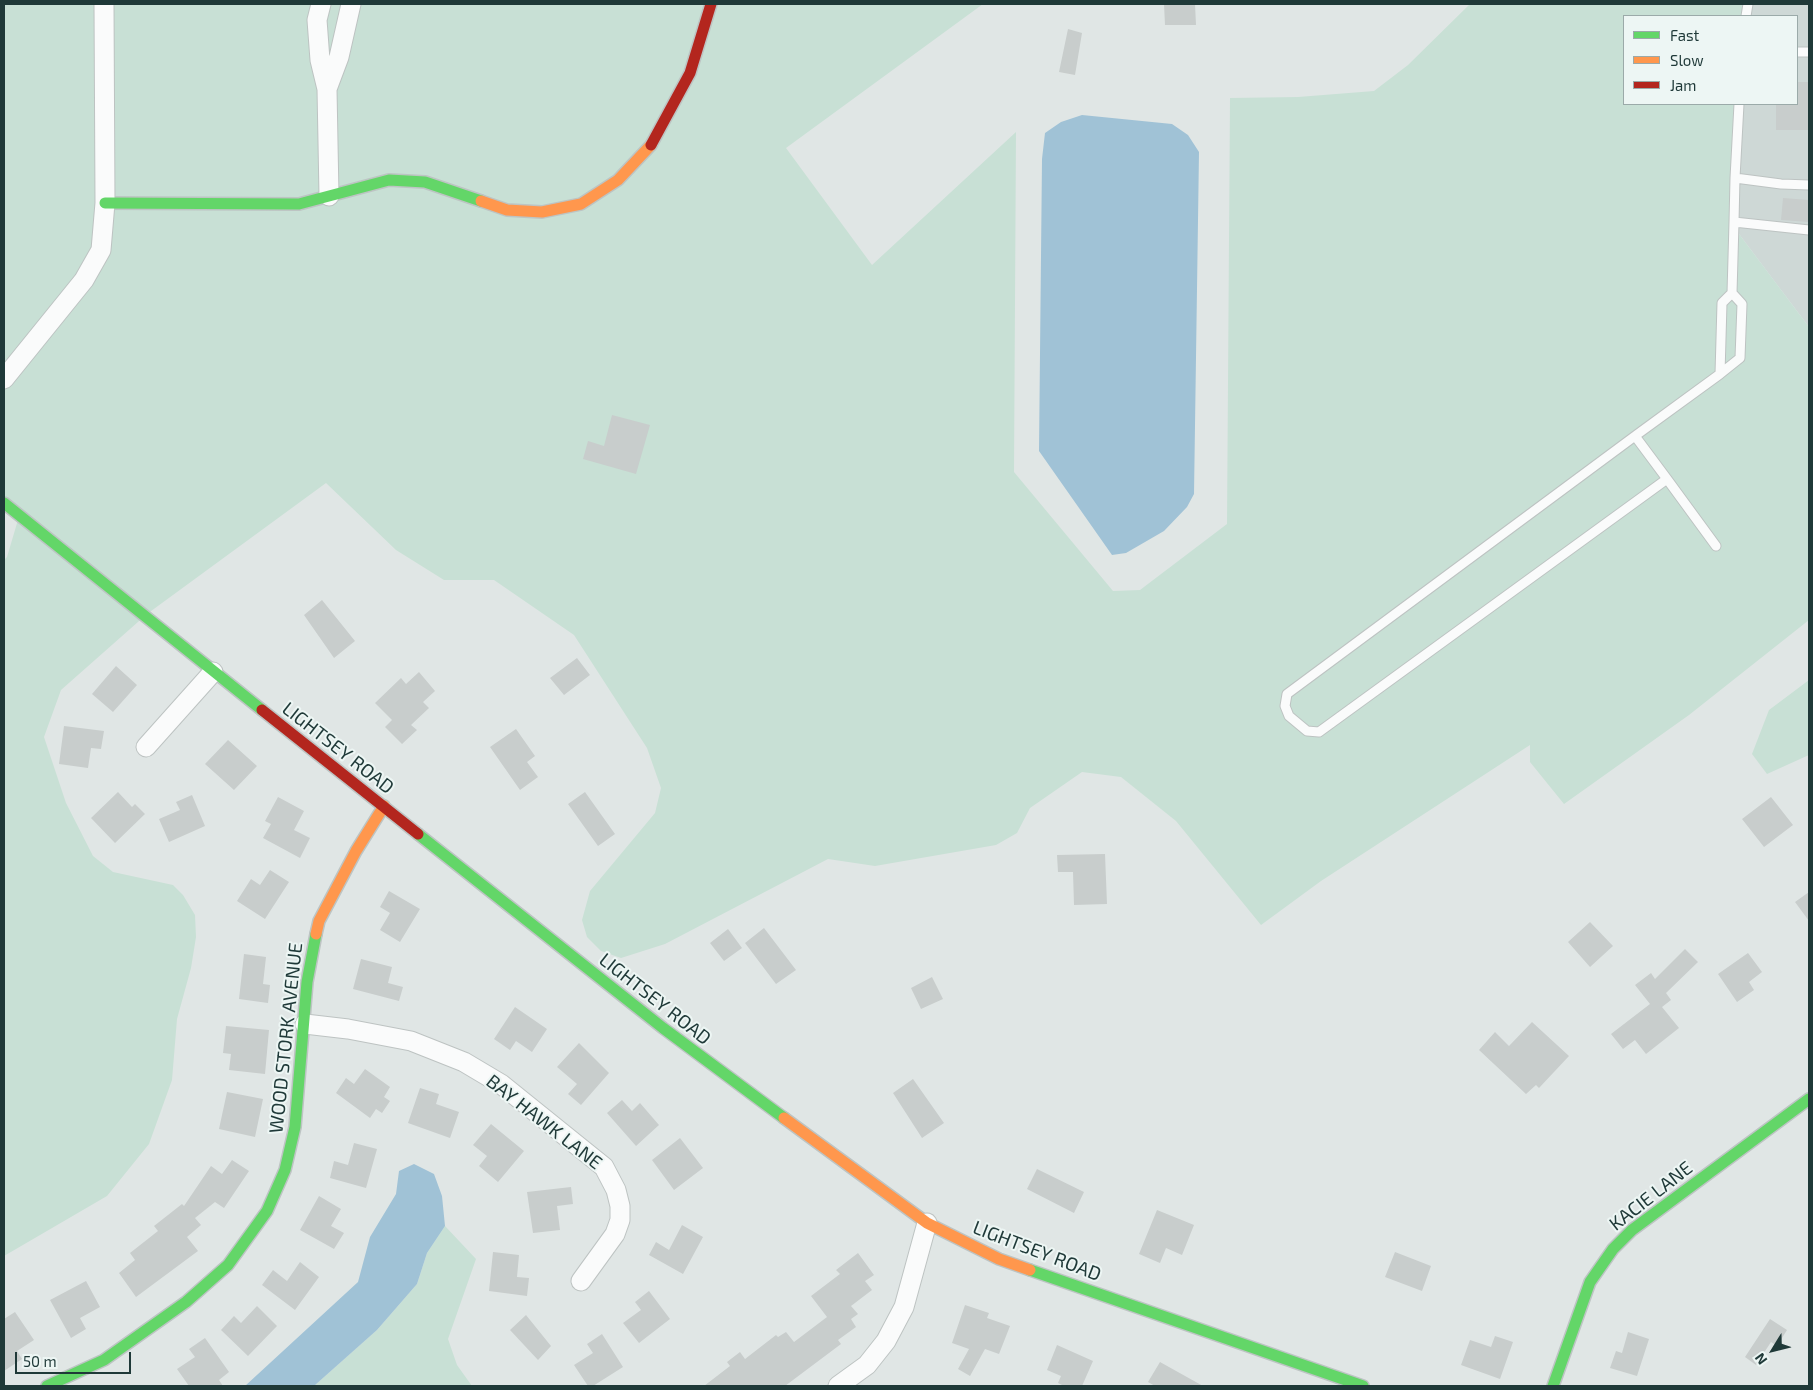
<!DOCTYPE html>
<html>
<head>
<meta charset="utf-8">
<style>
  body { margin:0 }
  #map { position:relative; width:1813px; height:1390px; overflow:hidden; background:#e0e6e5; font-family:"Exo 2",sans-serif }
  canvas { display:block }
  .frame { position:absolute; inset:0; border:5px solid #1f3938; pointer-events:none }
  .legend { position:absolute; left:1623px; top:15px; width:175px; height:90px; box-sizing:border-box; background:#edf6f4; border:1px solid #9baaa9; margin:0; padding:6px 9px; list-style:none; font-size:15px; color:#1f3938 }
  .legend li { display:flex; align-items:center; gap:10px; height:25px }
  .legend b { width:25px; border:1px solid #9baaa9 }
  .north { position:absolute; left:1748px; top:1325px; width:50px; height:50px; -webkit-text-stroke:4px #edf6f4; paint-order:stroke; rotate:234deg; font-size:14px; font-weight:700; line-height:20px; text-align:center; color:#1f3938 }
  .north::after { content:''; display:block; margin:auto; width:18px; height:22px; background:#1f3938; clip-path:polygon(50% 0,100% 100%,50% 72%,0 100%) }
  .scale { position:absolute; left:15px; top:1352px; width:116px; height:22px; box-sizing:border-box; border:2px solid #1f3938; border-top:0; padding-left:6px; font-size:15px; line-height:18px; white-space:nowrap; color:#1f3938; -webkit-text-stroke:4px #edf6f4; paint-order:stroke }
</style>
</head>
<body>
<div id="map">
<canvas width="1813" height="1390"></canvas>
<div class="frame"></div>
<ul class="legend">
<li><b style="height:6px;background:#63d668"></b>Fast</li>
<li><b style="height:6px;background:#ff974d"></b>Slow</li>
<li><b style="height:6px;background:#b3261e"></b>Jam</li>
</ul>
<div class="north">N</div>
<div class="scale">50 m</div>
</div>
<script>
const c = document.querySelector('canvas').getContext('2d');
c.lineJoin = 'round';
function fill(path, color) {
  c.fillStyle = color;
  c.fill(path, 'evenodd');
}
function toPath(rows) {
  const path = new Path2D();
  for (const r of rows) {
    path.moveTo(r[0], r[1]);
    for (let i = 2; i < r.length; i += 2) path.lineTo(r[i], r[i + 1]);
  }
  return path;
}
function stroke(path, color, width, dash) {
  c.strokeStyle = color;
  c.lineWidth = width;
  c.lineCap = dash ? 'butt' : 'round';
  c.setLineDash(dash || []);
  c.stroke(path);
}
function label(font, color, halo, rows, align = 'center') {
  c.font = font + ' "Exo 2",sans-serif';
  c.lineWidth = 4;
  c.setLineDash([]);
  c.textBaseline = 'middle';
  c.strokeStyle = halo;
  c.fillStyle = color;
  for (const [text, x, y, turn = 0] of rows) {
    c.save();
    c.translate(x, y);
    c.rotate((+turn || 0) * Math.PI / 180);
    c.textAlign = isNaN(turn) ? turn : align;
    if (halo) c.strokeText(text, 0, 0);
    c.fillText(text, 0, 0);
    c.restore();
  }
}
const built = toPath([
  [1743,4,1809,4,1809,327,1733,226,1738,104,1797,104,1797,16,1742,16]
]);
const green = toPath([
  [4,4,983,4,786,148,872,265,1016,132,1014,472,1113,591,1140,590,1227,524,1230,98,1298,97,1374,91,1408,65,1470,4,1743,4,1742,16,1624,16,1624,104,1738,104,1733,226,1809,327,1809,620,1689,715,1564,804,1530,762,1530,745,1321,881,1261,925,1176,821,1121,777,1082,772,1030,808,1017,833,996,845,875,866,828,859,665,944,621,958,601,951,587,937,582,920,590,891,655,813,661,788,647,748,574,635,494,580,444,580,396,550,326,483,147,614,61,690,44,737,66,803,93,856,113,872,173,885,183,895,195,915,196,937,191,968,177,1019,172,1080,149,1144,107,1196,4,1256,4,560,7,557,20,513,4,500],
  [1809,680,1809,755,1767,774,1752,754,1769,710],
  [445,1226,476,1259,448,1339,457,1365,472,1386,314,1386,377,1330,417,1284,427,1253]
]);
const water = toPath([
  [1082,115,1172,124,1188,135,1199,152,1194,494,1187,507,1164,531,1126,553,1112,555,1039,451,1042,159,1045,133,1061,122],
  [414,1164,434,1174,442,1196,445,1226,427,1253,417,1284,377,1330,314,1386,245,1386,358,1282,370,1237,396,1194,399,1171]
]);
const building = toPath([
  [1164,4,1195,4,1196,25,1165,25],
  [1068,29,1082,33,1075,75,1059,72],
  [1797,82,1809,82,1809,130,1776,130,1776,104,1797,104],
  [1783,198,1809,200,1809,222,1781,220],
  [612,415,650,425,636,474,583,459,588,441,604,446],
  [322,600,355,641,334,658,304,615],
  [577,658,590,675,564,695,550,678],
  [116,666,137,685,113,712,92,694],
  [419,672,435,691,423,702,429,708,411,725,417,730,402,744,385,727,392,720,375,703,401,678,406,684],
  [64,726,104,731,101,749,91,748,88,768,59,764],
  [516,729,535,756,527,762,538,777,520,790,490,747],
  [228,740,257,766,234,790,205,764],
  [118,792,132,807,135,804,145,814,115,843,91,818],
  [585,792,615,834,598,846,568,804],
  [192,795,205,826,169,842,159,819,180,810,176,802],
  [278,797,304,811,294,830,310,838,300,858,263,838,271,824,265,821],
  [1771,797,1793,825,1764,847,1742,819],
  [1105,854,1107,904,1074,905,1073,872,1058,872,1057,855],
  [270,870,289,882,265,919,237,901,251,879,260,885],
  [389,891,420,909,400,942,380,930,390,913,380,907],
  [1809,892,1809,921,1795,902],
  [1590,922,1613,946,1590,967,1568,942],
  [764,928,796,970,776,984,745,943],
  [728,929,742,948,724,961,710,943],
  [1685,949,1698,962,1666,993,1671,1000,1662,1007,1679,1028,1646,1054,1635,1040,1623,1049,1611,1034,1650,1004,1635,985,1651,973,1655,979],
  [1748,953,1762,972,1749,982,1754,990,1737,1002,1718,974],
  [244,954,266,957,263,984,270,985,268,1003,239,999],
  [361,959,392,967,388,983,403,987,399,1001,353,989],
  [932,977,943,999,921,1009,911,988],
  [515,1007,547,1029,532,1052,516,1041,510,1050,494,1039],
  [1532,1022,1569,1056,1539,1088,1536,1085,1526,1094,1479,1050,1495,1032,1509,1046],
  [226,1026,269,1030,265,1074,229,1070,231,1054,223,1053],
  [579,1043,609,1073,581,1105,568,1094,577,1084,557,1067],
  [365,1069,390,1087,384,1097,390,1101,382,1113,376,1109,370,1118,336,1093,346,1078,354,1084],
  [913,1079,944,1123,922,1138,893,1093],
  [420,1088,439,1094,436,1104,459,1112,450,1138,408,1123],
  [227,1092,263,1099,255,1137,219,1129],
  [622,1100,632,1111,640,1103,659,1125,636,1146,607,1113],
  [491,1124,524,1151,498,1182,479,1166,487,1156,473,1145],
  [680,1138,703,1168,674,1190,652,1160],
  [354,1143,377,1149,366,1188,330,1178,334,1161,348,1165],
  [232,1160,249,1171,224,1208,215,1202,195,1218,201,1225,187,1237,198,1251,136,1297,119,1273,135,1260,130,1253,158,1231,154,1226,182,1204,184,1206,211,1166,222,1174],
  [1037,1169,1084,1192,1074,1213,1027,1189],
  [571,1187,573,1204,557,1206,560,1230,533,1233,527,1192],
  [319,1196,341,1209,331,1226,344,1233,334,1249,300,1230],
  [1157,1210,1194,1225,1182,1255,1166,1248,1160,1263,1139,1254],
  [682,1225,703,1237,683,1274,649,1255,656,1242,669,1250],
  [493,1252,519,1255,517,1277,529,1278,527,1296,489,1291],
  [1395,1252,1431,1266,1422,1291,1385,1277],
  [858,1253,874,1275,865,1281,872,1290,851,1306,858,1314,851,1319,856,1327,838,1340,841,1344,785,1386,704,1386,730,1366,727,1362,740,1352,745,1359,776,1335,778,1337,786,1332,794,1342,827,1317,811,1296,840,1274,836,1270],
  [300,1262,319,1277,295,1310,262,1285,273,1270,287,1281],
  [86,1281,100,1307,80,1318,86,1329,71,1338,50,1300],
  [649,1291,670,1319,639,1343,623,1323,641,1310,635,1302],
  [965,1305,989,1313,987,1318,1010,1326,999,1354,985,1349,970,1376,958,1369,969,1349,952,1343],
  [257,1306,277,1326,248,1356,221,1330,234,1316,241,1323],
  [15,1312,34,1340,17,1351,22,1359,4,1371,4,1319],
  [526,1315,551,1346,538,1360,510,1330],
  [1770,1319,1787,1330,1777,1346,1771,1342,1756,1365,1745,1357],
  [1628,1332,1649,1339,1637,1376,1610,1368,1616,1351,1622,1353],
  [602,1334,623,1367,593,1386,588,1386,574,1365,593,1353,587,1344],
  [1495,1336,1513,1342,1500,1379,1461,1365,1470,1340,1491,1347],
  [205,1338,229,1372,219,1380,223,1386,189,1386,177,1369,195,1357,189,1349],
  [1057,1345,1093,1361,1082,1386,1064,1386,1058,1383,1061,1376,1047,1370],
  [1160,1362,1203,1386,1155,1386,1148,1382]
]);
const lane = toPath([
  [1746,16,1748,4],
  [1797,52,1809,52],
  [1739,104,1735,178,1781,184,1809,185],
  [1735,178,1734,222,1809,230],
  [1720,374,1722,303,1732,293],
  [1635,436,1667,479,1319,732,1307,731,1289,716,1285,706,1287,694,1635,436,1720,374,1740,358,1742,304,1732,293,1734,222],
  [1667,479,1716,546]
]);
const street = toPath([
  [321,4,317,20,320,60,327,89,339,57,351,4],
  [327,89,329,196],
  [4,379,84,280,101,250,105,203,104,4],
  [146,747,213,672],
  [305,1024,348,1029,411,1041,464,1062,501,1084,604,1167,616,1190,620,1206,620,1220,615,1234,581,1281],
  [838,1386,867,1365,886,1341,904,1307,927,1223]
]);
const fast = toPath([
  [105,203,299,204,389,180,425,182,481,201],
  [4,503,262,710],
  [418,834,663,1028,784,1118],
  [1030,1270,1363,1386],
  [47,1386,104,1360,186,1302,228,1265,267,1211,285,1170,295,1127,307,982,316,934],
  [1553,1386,1590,1282,1613,1249,1632,1230,1809,1099]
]);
const slow = toPath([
  [481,201,507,210,542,212,581,204,618,180,651,145],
  [316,934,319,921,356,851,384,806],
  [784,1118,927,1223,999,1259,1030,1270]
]);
const jam = toPath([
  [651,145,690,73,711,4],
  [262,710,418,834]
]);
const streetNames = [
  ["LIGHTSEY ROAD",338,748,38],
  ["LIGHTSEY ROAD",655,999,38],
  ["WOOD STORK AVENUE",286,1038,-84],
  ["BAY HAWK LANE",544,1122,38],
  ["KACIE LANE",1651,1196,-38],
  ["LIGHTSEY ROAD",1037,1251,21]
];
fill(built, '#ced8d6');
fill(green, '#c8e0d5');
fill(water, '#a0c2d6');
fill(building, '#c8cdcc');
stroke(lane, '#bdc3c2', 11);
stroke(street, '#bdc3c2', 21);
stroke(fast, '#bdc4c3', 14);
stroke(slow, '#bdc4c3', 14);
stroke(jam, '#bdc4c3', 14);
stroke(lane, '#fafbfb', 9);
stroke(street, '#fafbfb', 19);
stroke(fast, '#63d668', 11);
stroke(slow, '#ff974d', 11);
stroke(jam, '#b3261e', 11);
label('19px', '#1f3938', '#edf6f4', streetNames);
</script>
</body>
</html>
